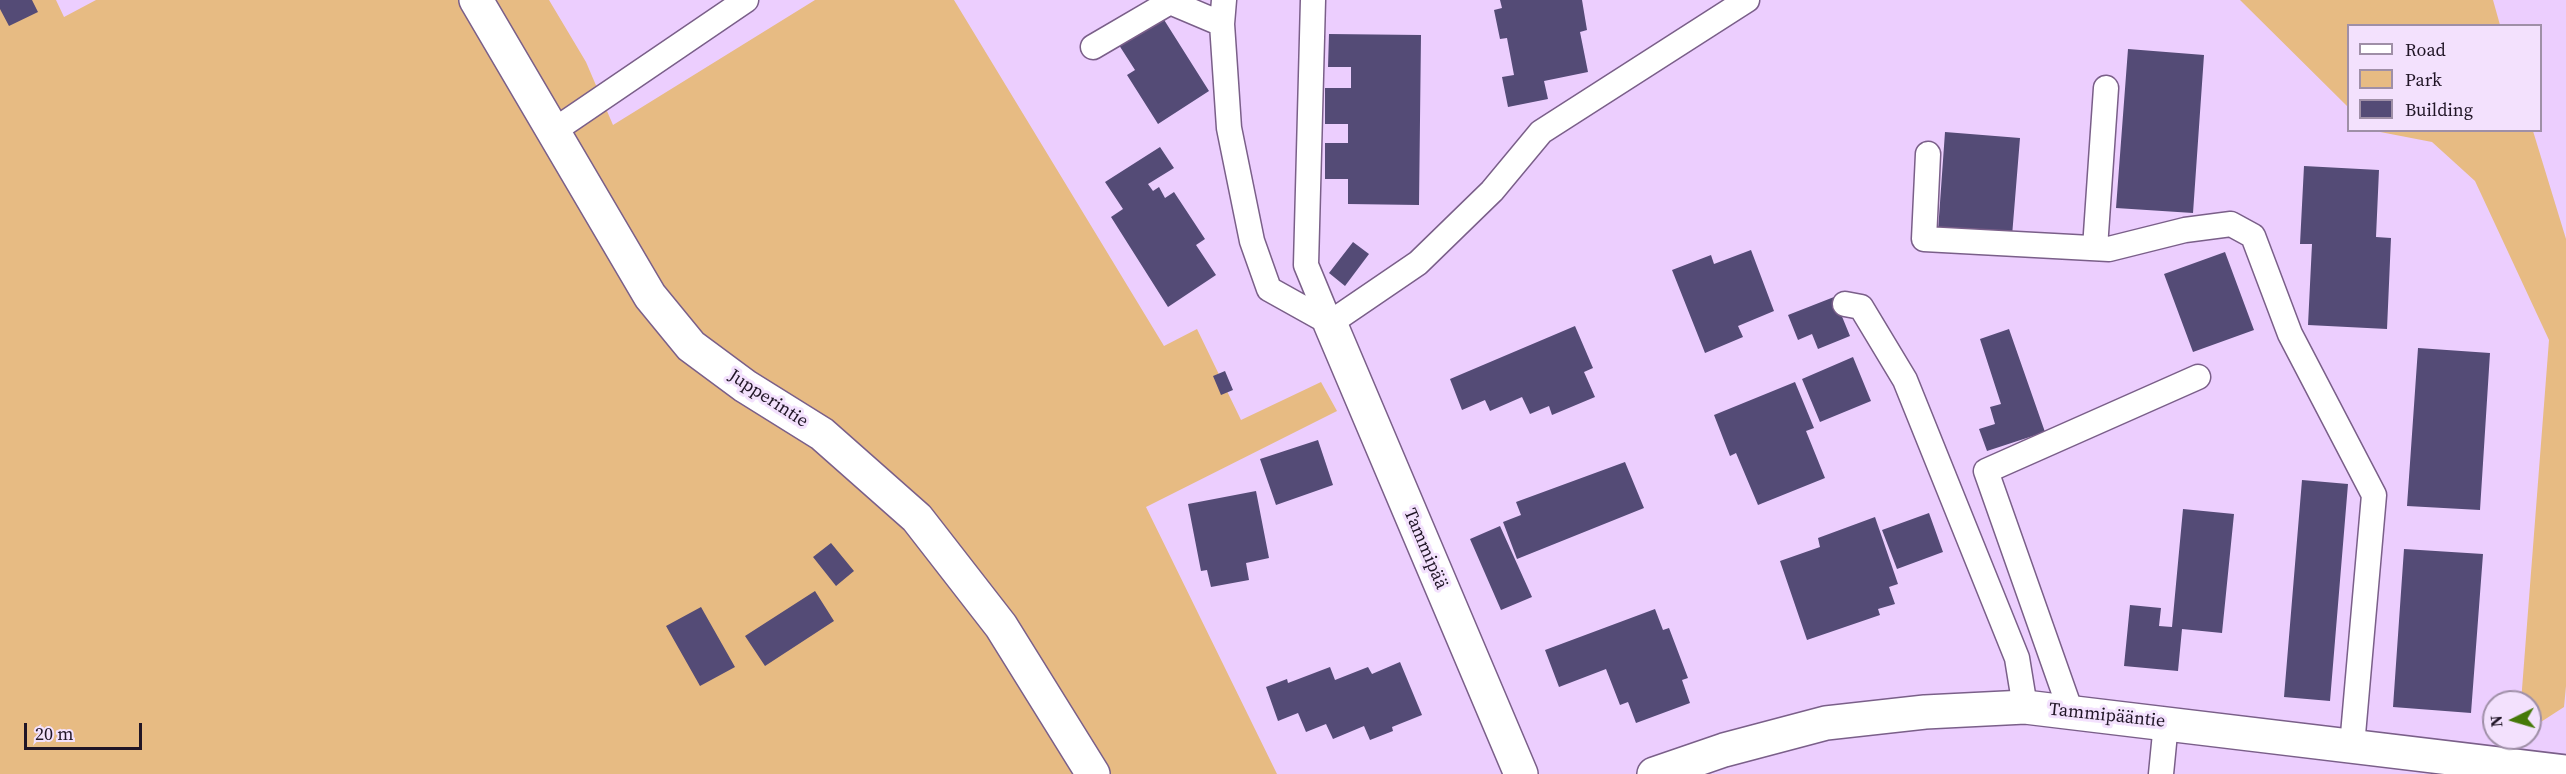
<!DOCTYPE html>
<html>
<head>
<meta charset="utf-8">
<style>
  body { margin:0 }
  #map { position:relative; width:2566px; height:774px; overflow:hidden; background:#eccefe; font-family:"Source Serif 4",serif }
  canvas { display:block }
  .legend { position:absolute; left:2347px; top:24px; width:195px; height:108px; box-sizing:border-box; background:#f3e1fd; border:2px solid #9f8fa7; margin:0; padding:8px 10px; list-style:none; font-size:18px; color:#201526 }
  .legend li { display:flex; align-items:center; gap:12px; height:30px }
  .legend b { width:30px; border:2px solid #9f8fa7 }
  .north { position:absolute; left:2482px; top:690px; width:60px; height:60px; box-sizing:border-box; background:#f3e1fd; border:2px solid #9f8fa7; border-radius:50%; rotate:265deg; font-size:16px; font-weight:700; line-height:24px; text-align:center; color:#201526 }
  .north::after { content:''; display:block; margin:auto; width:21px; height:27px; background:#457908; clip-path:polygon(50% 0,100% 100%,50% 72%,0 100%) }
  .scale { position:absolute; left:24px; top:723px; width:118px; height:27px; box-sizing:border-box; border:3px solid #201526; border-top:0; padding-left:8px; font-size:18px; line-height:21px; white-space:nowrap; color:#201526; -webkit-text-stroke:4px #f3e1fd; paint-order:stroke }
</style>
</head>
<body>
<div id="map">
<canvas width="2566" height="774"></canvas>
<ul class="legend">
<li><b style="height:8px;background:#fff"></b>Road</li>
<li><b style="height:16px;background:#e7bb83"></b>Park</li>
<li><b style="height:16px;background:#544b76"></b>Building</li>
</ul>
<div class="north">N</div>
<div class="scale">20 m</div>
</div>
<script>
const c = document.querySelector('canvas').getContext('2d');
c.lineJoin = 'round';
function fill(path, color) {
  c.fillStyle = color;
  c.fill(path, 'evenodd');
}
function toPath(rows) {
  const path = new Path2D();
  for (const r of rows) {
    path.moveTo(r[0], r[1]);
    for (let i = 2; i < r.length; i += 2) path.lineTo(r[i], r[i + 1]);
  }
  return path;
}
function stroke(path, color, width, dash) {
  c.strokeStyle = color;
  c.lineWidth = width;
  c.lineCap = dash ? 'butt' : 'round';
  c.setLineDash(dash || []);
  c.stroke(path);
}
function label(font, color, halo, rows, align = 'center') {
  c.font = font + ' "Source Serif 4",serif';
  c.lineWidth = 6;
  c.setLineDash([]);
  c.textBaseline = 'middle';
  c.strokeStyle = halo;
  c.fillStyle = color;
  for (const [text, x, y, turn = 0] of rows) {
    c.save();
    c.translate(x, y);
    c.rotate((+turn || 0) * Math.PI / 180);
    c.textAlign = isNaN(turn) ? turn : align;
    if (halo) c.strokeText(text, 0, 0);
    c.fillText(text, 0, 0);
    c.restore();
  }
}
const green = toPath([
  [0,0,56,0,64,17,96,0,549,0,586,62,613,125,815,0,954,0,1164,346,1197,329,1241,420,1321,382,1337,411,1146,507,1277,774,0,774],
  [2240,0,2493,0,2500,25,2348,26,2348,107],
  [2375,131,2533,131,2566,239,2566,686,2564,707,2530,729,2530,702,2521,702,2549,340,2475,181,2432,142]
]);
const building = toPath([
  [0,0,32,0,38,12,9,26,0,9],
  [1500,0,1582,0,1587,30,1580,32,1588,72,1544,81,1548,99,1508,107,1502,77,1514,75,1507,38,1500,39,1494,10,1502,8],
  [1161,15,1209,91,1158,124,1127,75,1135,70,1117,42],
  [1329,34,1421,35,1419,205,1348,204,1348,179,1325,179,1325,143,1348,143,1348,124,1325,124,1325,88,1351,88,1351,67,1328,67],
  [2128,49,2204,55,2193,213,2116,208],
  [1945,132,2020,138,2012,236,1938,231],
  [1160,147,1174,168,1148,184,1153,191,1159,187,1165,198,1174,192,1205,239,1196,245,1216,275,1168,307,1111,217,1123,209,1105,182],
  [2304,166,2379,170,2376,237,2391,238,2387,329,2308,325,2312,244,2300,244],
  [1353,242,1369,254,1345,286,1329,273],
  [1751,250,1774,311,1738,326,1743,337,1705,353,1672,270,1711,255,1714,264],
  [2225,252,2254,330,2193,352,2164,274],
  [1834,297,1850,336,1818,349,1812,334,1798,340,1788,315],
  [1575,326,1593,368,1584,372,1595,397,1552,415,1549,406,1530,414,1522,397,1490,411,1485,400,1462,410,1450,379],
  [2009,329,2045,432,1987,451,1979,429,1995,424,1990,407,2001,404,1980,339],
  [2418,348,2490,353,2480,510,2407,506],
  [1853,357,1871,401,1820,422,1802,379],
  [1225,371,1233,390,1221,395,1213,376],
  [1795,382,1814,428,1806,431,1825,478,1758,505,1736,453,1730,456,1714,415],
  [1318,440,1333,485,1276,505,1260,459],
  [1625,462,1644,508,1517,559,1503,522,1521,515,1516,502],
  [2302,480,2348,484,2330,701,2284,697],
  [1256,491,1269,558,1246,563,1249,580,1211,587,1207,570,1201,571,1188,504],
  [2183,509,2234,514,2222,633,2182,629,2178,671,2124,666,2130,605,2161,608,2159,626,2172,627],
  [1929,513,1943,552,1897,569,1882,530],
  [1875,517,1898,584,1889,587,1895,604,1878,609,1880,615,1807,640,1780,561,1820,547,1818,538],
  [1500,526,1532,597,1501,610,1470,539],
  [831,543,854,571,836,586,813,557],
  [2404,549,2483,554,2471,713,2393,707],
  [815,591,834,621,765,666,745,636],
  [701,607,735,667,700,686,666,626],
  [1655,609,1663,630,1669,628,1688,678,1682,680,1690,703,1636,723,1628,702,1620,705,1606,669,1559,687,1545,650],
  [1400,662,1422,715,1392,727,1393,731,1370,740,1364,726,1333,739,1326,724,1306,732,1298,713,1278,721,1266,687,1287,679,1288,683,1330,667,1335,680,1368,667,1372,674]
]);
const lane = toPath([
  [1224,0,1222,24,1229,128,1252,241,1269,289,1330,323],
  [1313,0,1306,265,1330,323,1418,263,1492,191,1541,132,1747,0],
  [1093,47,1170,2,1222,24],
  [552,132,746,0],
  [1928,154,1924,239,2109,249,2185,230,2231,224,2253,236,2290,334,2374,495,2352,746],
  [2095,248,2106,88],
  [1845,304,1861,307,1905,380,2017,658,2025,707],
  [2071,712,1986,471,2198,377],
  [2161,774,2166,723]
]);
const street = toPath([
  [1330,323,1521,774]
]);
const secondary = toPath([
  [476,0,650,296,691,346,745,386,822,434,917,518,1001,626,1093,774],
  [1654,774,1724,750,1826,723,1925,712,2025,707,2566,772]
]);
const streetNames = [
  ["Jupperintie",768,399,33],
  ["Tammipää",1425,549,67],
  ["Tammipääntie",2107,716,6]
];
fill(green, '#e7bb83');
fill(building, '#544b76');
stroke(lane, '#7a5f89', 27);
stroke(street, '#7a5f89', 36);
stroke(secondary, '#7a5f89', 36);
stroke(lane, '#fff', 24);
stroke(street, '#fff', 33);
stroke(secondary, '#fff', 33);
label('18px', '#201526', '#f3e1fd', streetNames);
</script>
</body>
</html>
